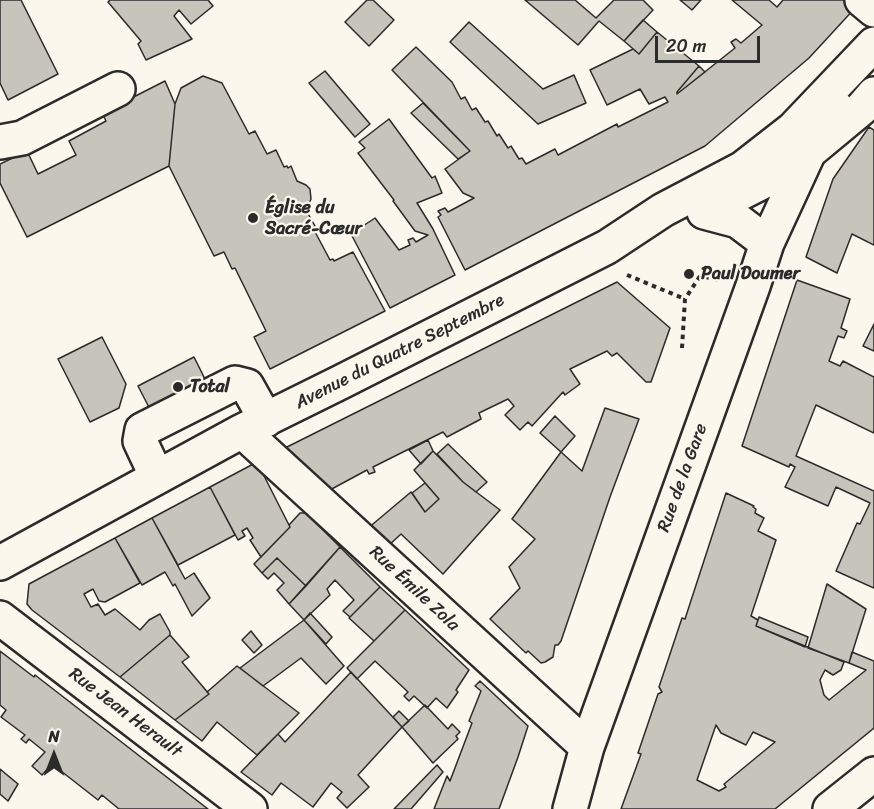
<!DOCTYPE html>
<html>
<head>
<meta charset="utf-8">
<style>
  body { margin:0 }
  #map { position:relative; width:874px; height:809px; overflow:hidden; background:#fbf7ec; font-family:Sriracha,sans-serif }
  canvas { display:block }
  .north { position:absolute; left:24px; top:725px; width:60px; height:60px; -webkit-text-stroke:4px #fbf7ec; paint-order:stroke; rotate:0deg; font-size:16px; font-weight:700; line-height:24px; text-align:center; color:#2b2b2b }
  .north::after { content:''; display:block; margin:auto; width:21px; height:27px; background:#2b2b2b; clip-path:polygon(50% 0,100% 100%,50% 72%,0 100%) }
  .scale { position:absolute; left:655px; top:36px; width:105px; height:27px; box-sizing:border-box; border:3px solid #2b2b2b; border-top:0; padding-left:8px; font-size:18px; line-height:21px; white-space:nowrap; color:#2b2b2b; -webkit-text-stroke:4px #fbf7ec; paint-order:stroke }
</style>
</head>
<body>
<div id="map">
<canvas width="874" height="809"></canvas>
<div class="north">N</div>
<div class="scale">20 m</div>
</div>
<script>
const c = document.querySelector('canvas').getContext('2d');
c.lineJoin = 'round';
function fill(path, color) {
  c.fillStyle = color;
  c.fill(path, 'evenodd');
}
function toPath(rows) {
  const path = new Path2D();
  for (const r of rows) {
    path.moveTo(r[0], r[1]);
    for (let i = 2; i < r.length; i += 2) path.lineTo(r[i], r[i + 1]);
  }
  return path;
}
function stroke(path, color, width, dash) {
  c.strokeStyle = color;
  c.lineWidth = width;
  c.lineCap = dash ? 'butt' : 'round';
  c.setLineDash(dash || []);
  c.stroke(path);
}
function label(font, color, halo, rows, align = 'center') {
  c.font = font + ' Sriracha,sans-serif';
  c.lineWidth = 4.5;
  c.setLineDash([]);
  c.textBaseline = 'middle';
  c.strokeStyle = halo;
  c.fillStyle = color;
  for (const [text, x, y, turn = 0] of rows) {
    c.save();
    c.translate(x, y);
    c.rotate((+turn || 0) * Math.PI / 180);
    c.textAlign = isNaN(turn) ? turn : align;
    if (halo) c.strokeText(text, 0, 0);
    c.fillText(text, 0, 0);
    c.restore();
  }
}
const building = toPath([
  [0,0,21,0,58,74,8,100,0,83,0,0],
  [110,0,208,0,213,6,191,24,179,10,174,16,192,39,146,60,138,44,141,41,108,2,110,0],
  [367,0,373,0,394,20,369,46,345,22,367,0],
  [525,0,575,0,596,18,614,0,643,0,653,10,624,41,599,21,578,45,525,0],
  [680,0,701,0,692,10,680,0],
  [732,0,769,0,777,7,783,0,848,0,856,7,809,58,705,146,465,270,438,217,441,215,438,211,445,208,448,212,474,198,463,193,445,169,470,151,392,70,416,47,452,82,461,99,465,97,472,110,476,108,485,122,488,121,497,136,499,134,508,148,511,146,519,159,522,158,526,164,555,149,558,155,617,124,618,127,668,102,665,97,649,104,640,89,607,105,590,70,633,49,639,54,657,32,699,66,677,92,677,94,735,48,731,42,736,39,741,43,762,25,732,0],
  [643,20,657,32,639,54,624,41,643,20],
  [469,22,543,89,574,75,586,103,538,124,450,42,469,22],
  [699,66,705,72,677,94,677,92,699,66],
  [325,71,370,124,355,137,309,83,325,71],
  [203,76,222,83,249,134,255,131,267,154,276,150,284,167,287,166,288,168,291,166,297,181,306,185,310,189,311,199,306,210,315,226,313,228,330,260,333,259,334,261,353,252,385,311,270,369,254,337,266,331,235,268,232,269,224,252,214,256,169,166,175,104,181,88,203,76],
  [165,81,175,104,169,166,27,237,0,183,0,164,27,151,38,174,76,155,69,141,106,121,102,113,165,81],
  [423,103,470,151,458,159,411,113,423,103],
  [389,119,432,178,435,176,442,193,417,203,433,229,455,275,390,308,351,234,375,218,399,250,410,245,408,240,413,238,416,242,428,235,415,231,393,201,394,200,358,153,365,148,359,142,389,119],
  [869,127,874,130,874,245,852,234,837,273,806,257,833,179,869,127],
  [797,280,850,299,841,328,847,331,844,338,838,336,829,361,840,366,843,361,874,377,874,433,816,405,796,456,874,491,874,588,836,571,857,523,860,524,870,503,836,487,828,506,785,487,795,467,790,464,789,467,742,446,797,280],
  [617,282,670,328,651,382,646,382,617,353,612,356,607,351,570,369,580,384,565,395,563,392,532,426,528,422,520,430,505,415,514,406,508,399,479,413,481,419,447,437,443,432,373,467,375,472,369,474,367,470,328,491,288,453,287,447,617,282],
  [874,324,874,351,863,346,874,324],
  [102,337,126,384,119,408,90,422,58,359,102,337],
  [194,357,211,391,155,419,138,386,194,357],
  [605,408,639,419,610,497,561,641,558,645,555,645,553,657,545,662,541,663,528,651,526,653,490,619,520,588,509,567,535,539,512,519,561,452,582,471,605,408],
  [555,416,575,436,561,452,540,433,555,416],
  [428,440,433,451,421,464,409,450,428,440],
  [448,444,487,482,476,492,463,482,437,454,448,444],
  [433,451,463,482,500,510,443,574,401,534,387,547,367,529,411,492,425,512,439,499,414,470,433,451],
  [257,462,290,527,261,557,250,540,253,538,247,528,242,531,245,536,238,540,210,487,257,462],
  [425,483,439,499,425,512,412,493,425,483],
  [210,487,235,535,178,565,152,518,210,487],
  [726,493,754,506,753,507,756,509,755,513,764,518,758,531,776,540,751,616,758,620,756,626,844,662,841,670,833,675,825,670,820,680,824,695,829,700,866,670,849,663,852,652,874,661,874,728,775,809,621,809,641,754,638,753,658,694,662,692,659,687,682,618,685,619,726,493],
  [716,725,721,733,746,745,753,732,775,742,724,784,726,787,719,791,697,780,716,725],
  [300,513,306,513,340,547,306,586,277,558,262,573,254,564,290,527,289,525,300,513],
  [152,518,185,579,194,573,210,598,192,616,175,584,173,586,165,572,142,585,115,538,152,518],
  [115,538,140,583,105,602,99,601,93,589,84,594,91,607,98,604,105,615,115,609,140,630,149,620,160,614,170,632,170,635,120,677,32,610,27,604,29,584,115,538],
  [340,547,380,587,350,617,343,611,354,600,335,580,327,589,330,595,304,620,289,604,340,547],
  [277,558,306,586,289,604,277,590,284,583,274,573,268,579,262,573,277,558],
  [827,584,866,609,849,663,808,648,827,584],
  [380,587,405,610,374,641,349,618,380,587],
  [405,610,469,670,456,690,458,692,447,708,436,698,427,708,414,696,409,701,404,696,408,692,375,661,357,679,347,668,405,610],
  [310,613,332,637,326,644,304,620,310,613],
  [759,617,808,637,805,647,756,626,759,617],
  [304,620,344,666,326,684,301,658,263,686,240,668,304,620],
  [251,631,262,645,254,653,242,640,251,631],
  [170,635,189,657,182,662,209,694,175,720,120,677,170,635],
  [0,651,34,677,35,675,208,809,119,809,102,795,98,800,52,764,42,775,32,766,45,752,29,739,26,743,21,739,25,735,1,717,6,710,0,705,0,651],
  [237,666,299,713,257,755,217,722,202,741,175,720,209,694,207,692,237,666],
  [351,672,402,727,358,775,369,787,347,808,337,798,342,792,331,783,313,807,281,783,272,795,241,772,278,734,285,742,351,672],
  [480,681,528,726,518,757,499,809,434,809,447,776,450,781,472,723,469,721,481,691,475,686,480,681],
  [425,705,448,729,452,724,460,732,456,736,458,739,433,763,402,727,425,705],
  [399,711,409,721,402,727,393,717,399,711],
  [437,765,443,772,411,809,394,809,437,765],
  [0,769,18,784,8,801,0,794,0,769]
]);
const path = toPath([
  [627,275,685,299],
  [682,348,685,299,700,276,720,280]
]);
const minor = toPath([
  [862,0,874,10],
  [0,142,22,138,118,89],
  [723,202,780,173,809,152,862,108,874,94],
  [704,212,738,221,767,243],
  [242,431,587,747],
  [157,477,140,441,142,430,235,383,247,386,266,420],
  [0,563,242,431,341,382,607,247,663,210,743,168,793,129,874,44],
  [0,618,250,809],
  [570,809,587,747,753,286,767,243,809,152,816,127,835,106],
  [830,809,874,774]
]);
const markers = [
  [253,218,6,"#2b2b2b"],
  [689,274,6,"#2b2b2b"],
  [178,387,6,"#2b2b2b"]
];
const poiNames = [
  ["Église du",265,208],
  ["Sacré-Cœur",265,229],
  ["Paul Doumer",701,274],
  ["Total",190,387]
];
const streetNames = [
  ["Avenue du Quatre Septembre",400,352,-27],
  ["Rue de la Gare",683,478,-70],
  ["Rue Émile Zola",414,589,43],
  ["Rue Jean Herault",125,713,37]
];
fill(building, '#c7c4bc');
stroke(building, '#2b2b2b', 1.5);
stroke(minor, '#2b2b2b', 38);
stroke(path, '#2b2b2b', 4, [4.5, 4.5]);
stroke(minor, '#fbf7ec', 33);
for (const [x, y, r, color] of markers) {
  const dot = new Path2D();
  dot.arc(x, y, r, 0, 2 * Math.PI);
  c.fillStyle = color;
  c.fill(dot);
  stroke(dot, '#fbf7ec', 2);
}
label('bold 18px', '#2b2b2b', '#fbf7ec', poiNames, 'left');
label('18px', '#2b2b2b', '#fbf7ec', streetNames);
</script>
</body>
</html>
